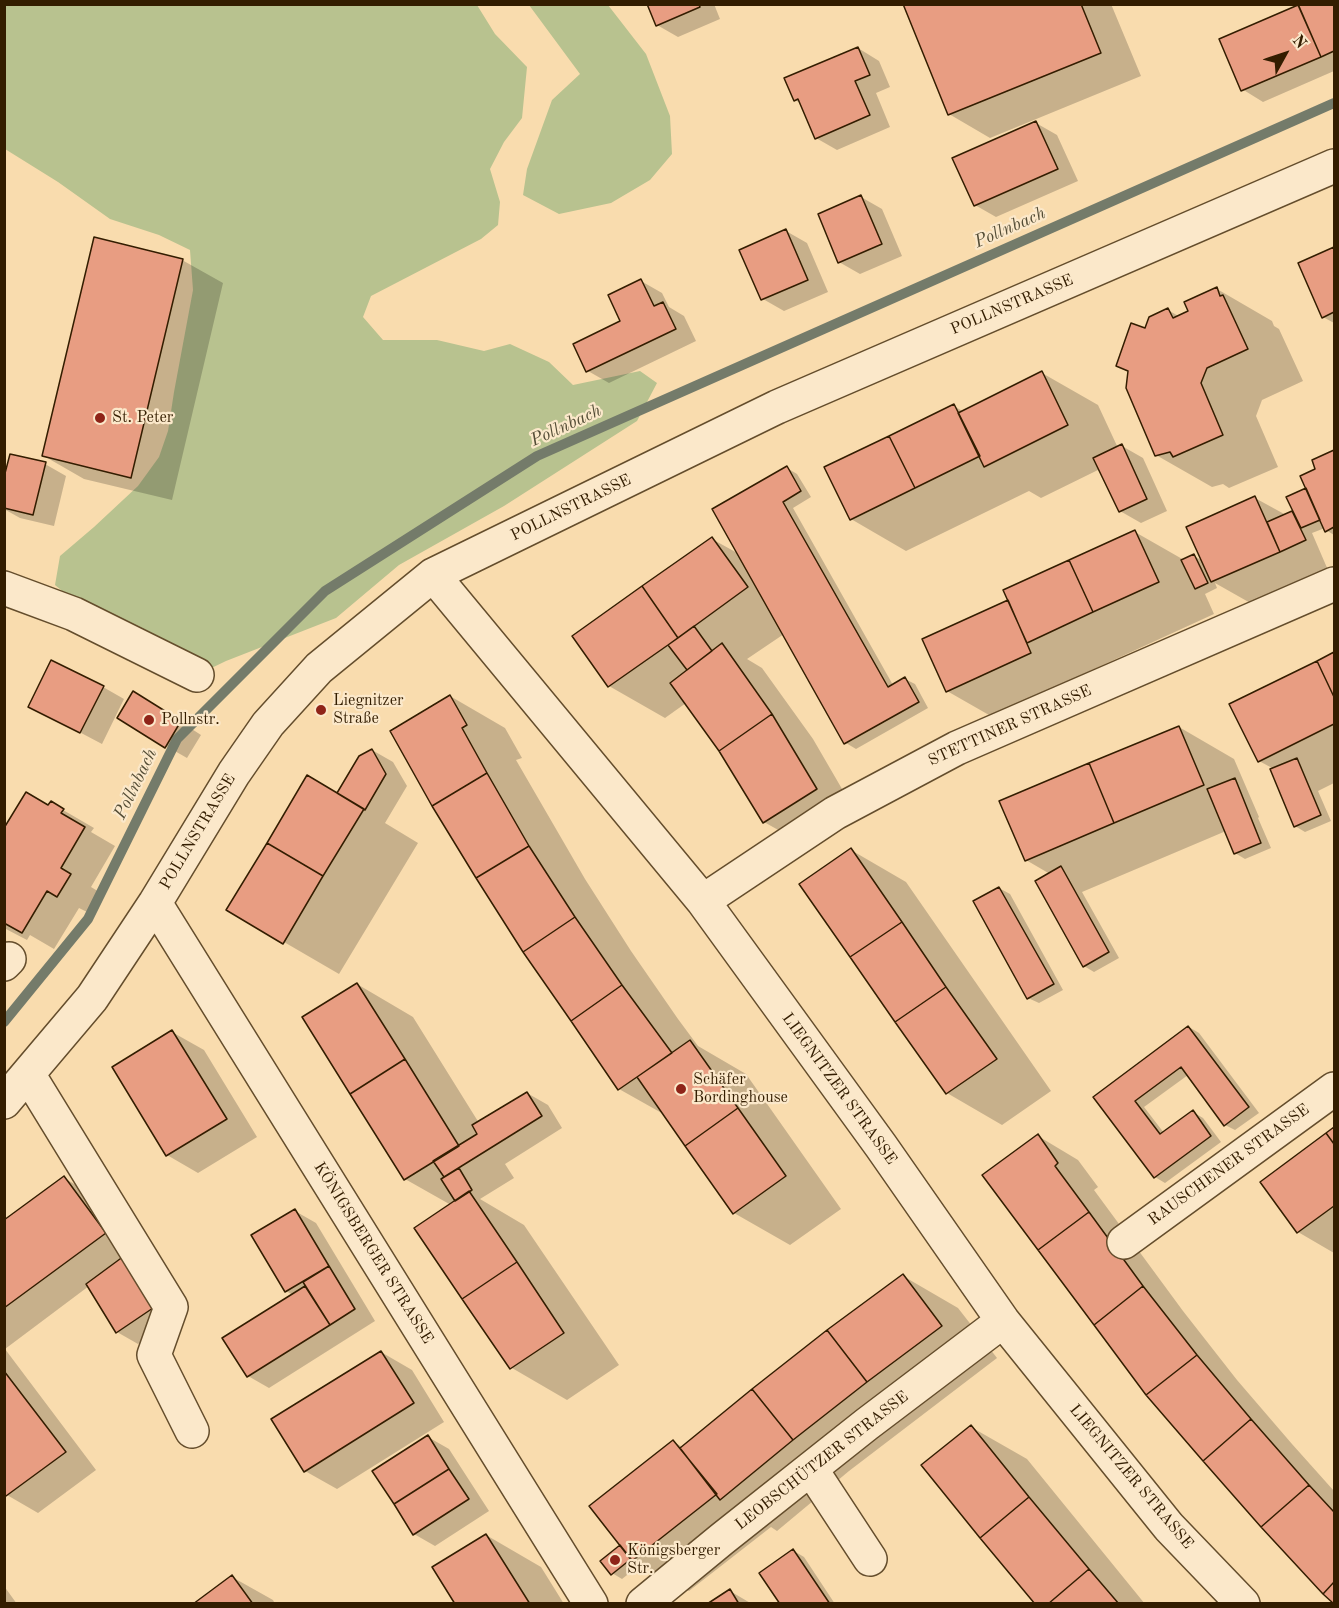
<!DOCTYPE html>
<html>
<head>
<meta charset="utf-8">
<style>
  body { margin:0 }
  #map { position:relative; width:1339px; height:1608px; overflow:hidden; background:#f9dcae; font-family:"Old Standard TT",serif }
  canvas { display:block }
  .frame { position:absolute; inset:0; border:6px solid #331d00; pointer-events:none }
  .north { position:absolute; left:1255px; top:24px; width:60px; height:60px; -webkit-text-stroke:4px #fbe8ca; paint-order:stroke; rotate:50deg; font-size:16px; font-weight:700; line-height:24px; text-align:center; color:#331d00 }
  .north::after { content:''; display:block; margin:auto; width:21px; height:27px; background:#331d00; clip-path:polygon(50% 0,100% 100%,50% 72%,0 100%) }
</style>
</head>
<body>
<div id="map">
<canvas width="1339" height="1608"></canvas>
<div class="frame"></div>
<div class="north">N</div>
</div>
<script>
const c = document.querySelector('canvas').getContext('2d');
c.lineJoin = 'round';
function fill(path, color) {
  c.fillStyle = color;
  c.fill(path, 'evenodd');
}
function toPath(rows) {
  const path = new Path2D();
  for (const r of rows) {
    path.moveTo(r[0], r[1]);
    for (let i = 2; i < r.length; i += 2) path.lineTo(r[i], r[i + 1]);
  }
  return path;
}
function stroke(path, color, width, dash) {
  c.strokeStyle = color;
  c.lineWidth = width;
  c.lineCap = dash ? 'butt' : 'round';
  c.setLineDash(dash || []);
  c.stroke(path);
}
function label(font, color, halo, rows, align = 'center') {
  c.font = font + ' "Old Standard TT",serif';
  c.lineWidth = 4.5;
  c.setLineDash([]);
  c.textBaseline = 'middle';
  c.strokeStyle = halo;
  c.fillStyle = color;
  for (const [text, x, y, turn = 0] of rows) {
    c.save();
    c.translate(x, y);
    c.rotate((+turn || 0) * Math.PI / 180);
    c.textAlign = isNaN(turn) ? turn : align;
    if (halo) c.strokeText(text, 0, 0);
    c.fillText(text, 0, 0);
    c.restore();
  }
}
const green = toPath([
  [5,5,477,5,495,34,527,67,522,118,504,142,490,169,500,202,498,225,481,239,371,296,363,317,383,340,437,340,484,351,510,344,549,362,573,385,640,371,657,383,637,421,504,506,399,565,336,618,226,661,197,675,80,606,55,585,60,556,94,527,138,486,159,457,168,431,174,392,193,290,190,250,159,235,110,219,58,182,5,149],
  [529,5,608,5,646,54,670,116,672,154,650,180,611,203,559,214,523,195,527,169,552,100,580,74]
]);
const shadow = toPath([
  [648,4,714,4,720,19,678,37,657,25],
  [905,4,1111,4,1141,76,990,138,949,114],
  [1300,4,1334,4,1334,71,1263,102,1242,89,1298,7,1302,9],
  [858,48,879,61,890,87,876,93,890,127,837,150,816,138,802,104,795,100],
  [1036,123,1057,135,1078,181,996,217,975,205],
  [861,197,882,209,902,256,860,274,839,262],
  [786,231,807,243,828,292,784,311,763,299],
  [1334,249,1334,323,1323,317,1300,263],
  [182,260,223,283,172,500,84,479,44,456],
  [641,281,662,293,669,307,684,316,696,341,609,383,588,371,622,321],
  [1217,289,1272,321,1274,326,1279,329,1303,381,1262,400,1256,416,1278,467,1229,488,1223,484,1212,487,1156,455,1130,373,1117,366,1146,330,1168,310,1180,317,1190,312],
  [1042,373,1098,405,1118,448,1122,446,1143,458,1167,511,1141,523,1120,511,1100,469,1041,498,1029,491,906,551,851,519,954,406,964,412],
  [1334,452,1334,535,1326,530,1325,528,1312,533,1334,584,1268,613,1215,583,1217,588,1205,594,1214,614,1081,675,1086,685,1003,723,947,691,1010,601,1135,532,1184,560,1194,556,1203,561,1255,498,1286,515,1294,511,1317,469,1314,461],
  [45,464,66,476,54,526,20,518,4,509,4,483],
  [787,468,797,474,811,497,793,508,893,685,905,679,915,684,928,708,856,749,846,743,784,634,747,659,762,668,813,739,856,813,805,845,764,822,721,751,686,703,665,718,609,686,712,539,739,554],
  [1334,654,1334,783,1318,791,1331,821,1305,832,1295,826,1274,769,1259,761,1231,704],
  [103,687,124,699,102,744,30,706],
  [450,696,505,728,522,758,516,760,585,879,631,951,678,1019,698,1046,746,1074,841,1209,790,1245,734,1213,667,1116,619,1089,524,951],
  [155,705,201,735,187,758,166,746],
  [1179,727,1234,759,1259,817,1258,818,1271,848,1245,859,1235,853,1226,831,1082,892,1119,958,1094,972,1084,966,1050,874,1026,860],
  [372,750,393,762,407,786,385,823,418,843,339,974,284,942],
  [51,803,94,828,91,832,115,846,91,887,101,893,89,913,79,908,54,949,30,935,27,940,4,928,4,831,49,807],
  [851,850,906,882,1051,1091,1002,1125,947,1093],
  [999,888,1010,894,1063,990,1039,1003,1028,998],
  [357,984,413,1017,479,1123,527,1093,548,1105,562,1128,505,1164,514,1178,480,1199,524,1225,619,1365,567,1400,512,1368,417,1228,451,1205,405,1179],
  [1189,1027,1199,1033,1259,1113,1235,1130,1225,1125,1188,1075,1144,1107,1164,1133,1193,1112,1203,1118,1221,1142,1165,1183,1155,1177,1095,1097],
  [172,1032,204,1050,257,1137,198,1173,167,1155],
  [1334,1129,1334,1253,1298,1232,1262,1182],
  [1038,1136,1078,1160,1098,1187,1094,1190,1183,1311,1237,1380,1292,1444,1334,1491,1334,1602,1324,1593,1262,1526],
  [64,1178,95,1196,176,1318,138,1344,117,1332,89,1286,5,1349,96,1470,38,1513,7,1495,4,1492,4,1222],
  [295,1211,316,1223,375,1321,269,1388,248,1376,293,1295,286,1291],
  [903,1276,958,1308,997,1358,849,1471,777,1531,771,1527,689,1591,641,1564,622,1579,612,1573,622,1545,674,1442,684,1448],
  [381,1352,412,1370,444,1422,337,1489,305,1471,273,1420],
  [971,1427,1027,1459,1145,1604,1038,1604],
  [428,1437,449,1449,489,1511,435,1546,414,1534],
  [486,1535,541,1567,564,1604,457,1604],
  [794,1551,804,1557,835,1604,782,1604],
  [232,1577,273,1600,275,1604,196,1604],
  [4,1586,17,1604,4,1604],
  [730,1591,752,1604,710,1604]
]);
const stream = toPath([
  [4,1022,88,919,177,739,325,591,537,456,1334,103]
]);
const building = toPath([
  [647,4,699,4,700,7,656,26,647,4],
  [903,4,1081,4,1101,53,948,115,903,4],
  [1298,4,1334,4,1334,51,1321,57,1298,4],
  [1298,5,1321,57,1241,91,1219,39,1298,5],
  [858,47,870,75,855,81,870,115,815,139,798,99,794,101,784,78,858,47],
  [1036,121,1058,169,974,206,952,158,1036,121],
  [861,195,882,244,838,263,818,214,861,195],
  [786,229,808,280,761,300,739,250,786,229],
  [94,237,183,259,131,478,42,456,94,237],
  [1334,247,1334,312,1322,318,1298,263,1334,247],
  [641,279,654,306,663,302,676,329,586,372,573,344,620,321,608,295,641,279],
  [1217,287,1220,296,1223,295,1248,349,1207,368,1201,383,1223,435,1173,457,1170,452,1155,456,1126,388,1128,371,1116,366,1131,323,1145,328,1149,317,1168,308,1173,318,1188,311,1184,302,1217,287],
  [1042,371,1068,425,984,467,958,413,1042,371],
  [954,404,980,456,915,488,889,436,954,404],
  [889,436,915,488,850,520,824,467,889,436],
  [1122,444,1147,499,1119,512,1093,458,1122,444],
  [1334,450,1334,527,1325,532,1300,476,1315,469,1312,460,1334,450],
  [10,454,46,462,33,515,4,508,4,477,10,454],
  [787,466,801,491,783,502,888,687,905,677,919,702,844,744,712,509,787,466],
  [1306,488,1320,520,1301,528,1286,497,1306,488],
  [1255,496,1280,552,1211,582,1186,527,1255,496],
  [1292,511,1306,540,1280,552,1267,522,1292,511],
  [1135,530,1159,582,1093,612,1069,560,1135,530],
  [712,537,748,587,678,638,642,586,712,537],
  [1194,554,1208,583,1195,589,1181,560,1194,554],
  [1069,560,1093,612,1027,643,1003,590,1069,560],
  [642,586,678,638,608,687,572,636,642,586],
  [1008,600,1031,653,946,692,922,639,1008,600],
  [694,626,712,651,687,670,668,645,694,626],
  [722,643,772,714,719,751,670,683,722,643],
  [1334,652,1334,697,1317,661,1334,652],
  [51,660,104,686,80,733,28,707,51,660],
  [1317,661,1334,697,1334,724,1258,762,1229,704,1317,661],
  [133,691,181,721,165,748,117,718,133,691],
  [450,695,467,725,462,728,487,773,432,806,390,731,450,695],
  [772,714,817,789,763,823,719,751,772,714],
  [1179,726,1204,785,1114,823,1089,763,1179,726],
  [372,749,386,774,365,810,337,793,359,756,372,749],
  [1297,758,1321,815,1294,827,1270,769,1297,758],
  [1089,763,1114,823,1025,861,999,801,1089,763],
  [487,773,529,846,476,878,432,806,487,773],
  [307,775,364,809,323,876,267,843,307,775],
  [1235,778,1261,843,1234,854,1207,789,1235,778],
  [26,792,48,805,51,801,64,809,61,813,85,827,61,868,71,874,57,897,47,891,22,933,4,923,4,828,26,792],
  [267,843,323,876,283,944,226,910,267,843],
  [529,846,575,917,523,952,476,878,529,846],
  [851,848,902,922,850,957,799,884,851,848],
  [1061,866,1109,952,1083,967,1035,881,1061,866],
  [999,887,1054,984,1027,999,973,901,999,887],
  [575,917,622,985,571,1021,523,952,575,917],
  [902,922,946,987,895,1022,850,957,902,922],
  [357,983,405,1059,350,1094,302,1017,357,983],
  [622,985,672,1053,618,1090,571,1021,622,985],
  [946,987,997,1059,946,1094,895,1022,946,987],
  [1188,1026,1249,1107,1224,1126,1181,1067,1135,1101,1160,1134,1193,1110,1211,1136,1154,1178,1093,1097,1188,1026],
  [172,1030,227,1119,166,1156,112,1067,172,1030],
  [690,1040,738,1108,685,1146,637,1077,690,1040],
  [405,1059,459,1146,404,1180,350,1094,405,1059],
  [527,1092,542,1116,444,1177,433,1161,477,1134,472,1125,527,1092],
  [738,1108,786,1176,733,1214,685,1146,738,1108],
  [1334,1127,1334,1144,1326,1133,1334,1127],
  [1326,1133,1334,1144,1334,1206,1297,1233,1260,1182,1326,1133],
  [1038,1134,1058,1163,1055,1166,1089,1212,1038,1250,982,1175,1038,1134],
  [459,1168,472,1190,455,1201,441,1179,459,1168],
  [64,1176,106,1233,4,1308,4,1220,64,1176],
  [469,1191,517,1262,462,1299,414,1228,469,1191],
  [295,1209,329,1266,285,1292,251,1235,295,1209],
  [1089,1212,1143,1286,1094,1325,1038,1250,1089,1212],
  [124,1256,156,1306,116,1333,86,1284,124,1256],
  [517,1262,564,1333,510,1369,462,1299,517,1262],
  [329,1266,355,1309,330,1325,303,1282,329,1266],
  [903,1274,942,1326,867,1382,827,1330,903,1274],
  [305,1286,330,1325,247,1377,222,1338,305,1286],
  [1143,1286,1197,1355,1146,1395,1094,1325,1143,1286],
  [827,1330,867,1382,793,1440,752,1389,827,1330],
  [381,1351,414,1403,304,1472,271,1419,381,1351],
  [1197,1355,1251,1419,1203,1461,1146,1395,1197,1355],
  [4,1371,66,1452,6,1496,4,1494,4,1371],
  [752,1389,793,1440,720,1500,680,1448,752,1389],
  [1251,1419,1309,1485,1261,1527,1203,1461,1251,1419],
  [971,1425,1029,1497,980,1538,921,1465,971,1425],
  [428,1435,449,1469,394,1504,372,1471,428,1435],
  [673,1440,717,1494,632,1561,589,1506,673,1440],
  [449,1469,469,1499,413,1535,394,1504,449,1469],
  [1309,1485,1334,1512,1334,1582,1323,1594,1261,1527,1309,1485],
  [1029,1497,1089,1569,1048,1604,1035,1604,980,1538,1029,1497],
  [486,1534,530,1604,455,1604,432,1567,486,1534],
  [620,1545,631,1559,611,1575,600,1561,620,1545],
  [793,1549,830,1604,780,1604,759,1573,793,1549],
  [1089,1569,1119,1604,1048,1604,1089,1569],
  [232,1575,253,1604,193,1604,232,1575],
  [1334,1582,1334,1604,1323,1594,1334,1582],
  [730,1589,739,1604,707,1604,730,1589]
]);
const minor = toPath([
  [433,575,703,901,881,1146,1003,1321,1169,1527,1243,1604],
  [4,588,74,614,197,675],
  [703,901,835,813,957,748,1334,584],
  [155,903,591,1604],
  [4,964,9,959],
  [28,1074,171,1307,154,1355,192,1431],
  [4,1102,92,998,155,903,234,773,268,724,319,668,433,575,777,407,1334,166],
  [1124,1242,1334,1089],
  [811,1469,870,1559],
  [643,1604,722,1539,867,1424,1003,1321]
]);
const markers = [
  [100,418,6,"#8f2418"],
  [321,710,6,"#8f2418"],
  [149,720,6,"#8f2418"],
  [681,1089,6,"#8f2418"],
  [615,1560,6,"#8f2418"]
];
const streetNames = [
  ["POLLNSTRASSE",1012,305,-23],
  ["POLLNSTRASSE",571,508,-26],
  ["STETTINER STRASSE",1010,726,-24],
  ["POLLNSTRASSE",198,832,-59],
  ["LIEGNITZER STRASSE",839,1089,54],
  ["RAUSCHENER STRASSE",1229,1165,-36],
  ["KÖNIGSBERGER STRASSE",373,1253,58],
  ["LEOBSCHÜTZER STRASSE",822,1461,-38],
  ["LIEGNITZER STRASSE",1131,1477,50]
];
const poiNames = [
  ["St. Peter",112,418],
  ["Liegnitzer",333,701],
  ["Straße",333,719],
  ["Pollnstr.",161,720],
  ["Schäfer",693,1080],
  ["Bordinghouse",693,1098],
  ["Königsberger",627,1551],
  ["Str.",627,1569]
];
const waterNames = [
  ["Pollnbach",1010,228,-24],
  ["Pollnbach",566,426,-25],
  ["Pollnbach",136,784,-64]
];
fill(green, '#b8c28f');
fill(shadow, '#0003');
stroke(stream, '#747b6a', 10);
fill(building, '#e89d82');
stroke(building, '#331d00', 1.5);
stroke(minor, '#644d2c', 36);
stroke(minor, '#fbe8ca', 33);
for (const [x, y, r, color] of markers) {
  const dot = new Path2D();
  dot.arc(x, y, r, 0, 2 * Math.PI);
  c.fillStyle = color;
  c.fill(dot);
  stroke(dot, '#fbe8ca', 2);
}
label('16px', '#331d00', '#fbe8ca', streetNames);
label('16px', '#331d00', '#fbe8ca', poiNames, 'left');
label('italic 18px', '#534c35', '#fbe8ca', waterNames);
</script>
</body>
</html>
